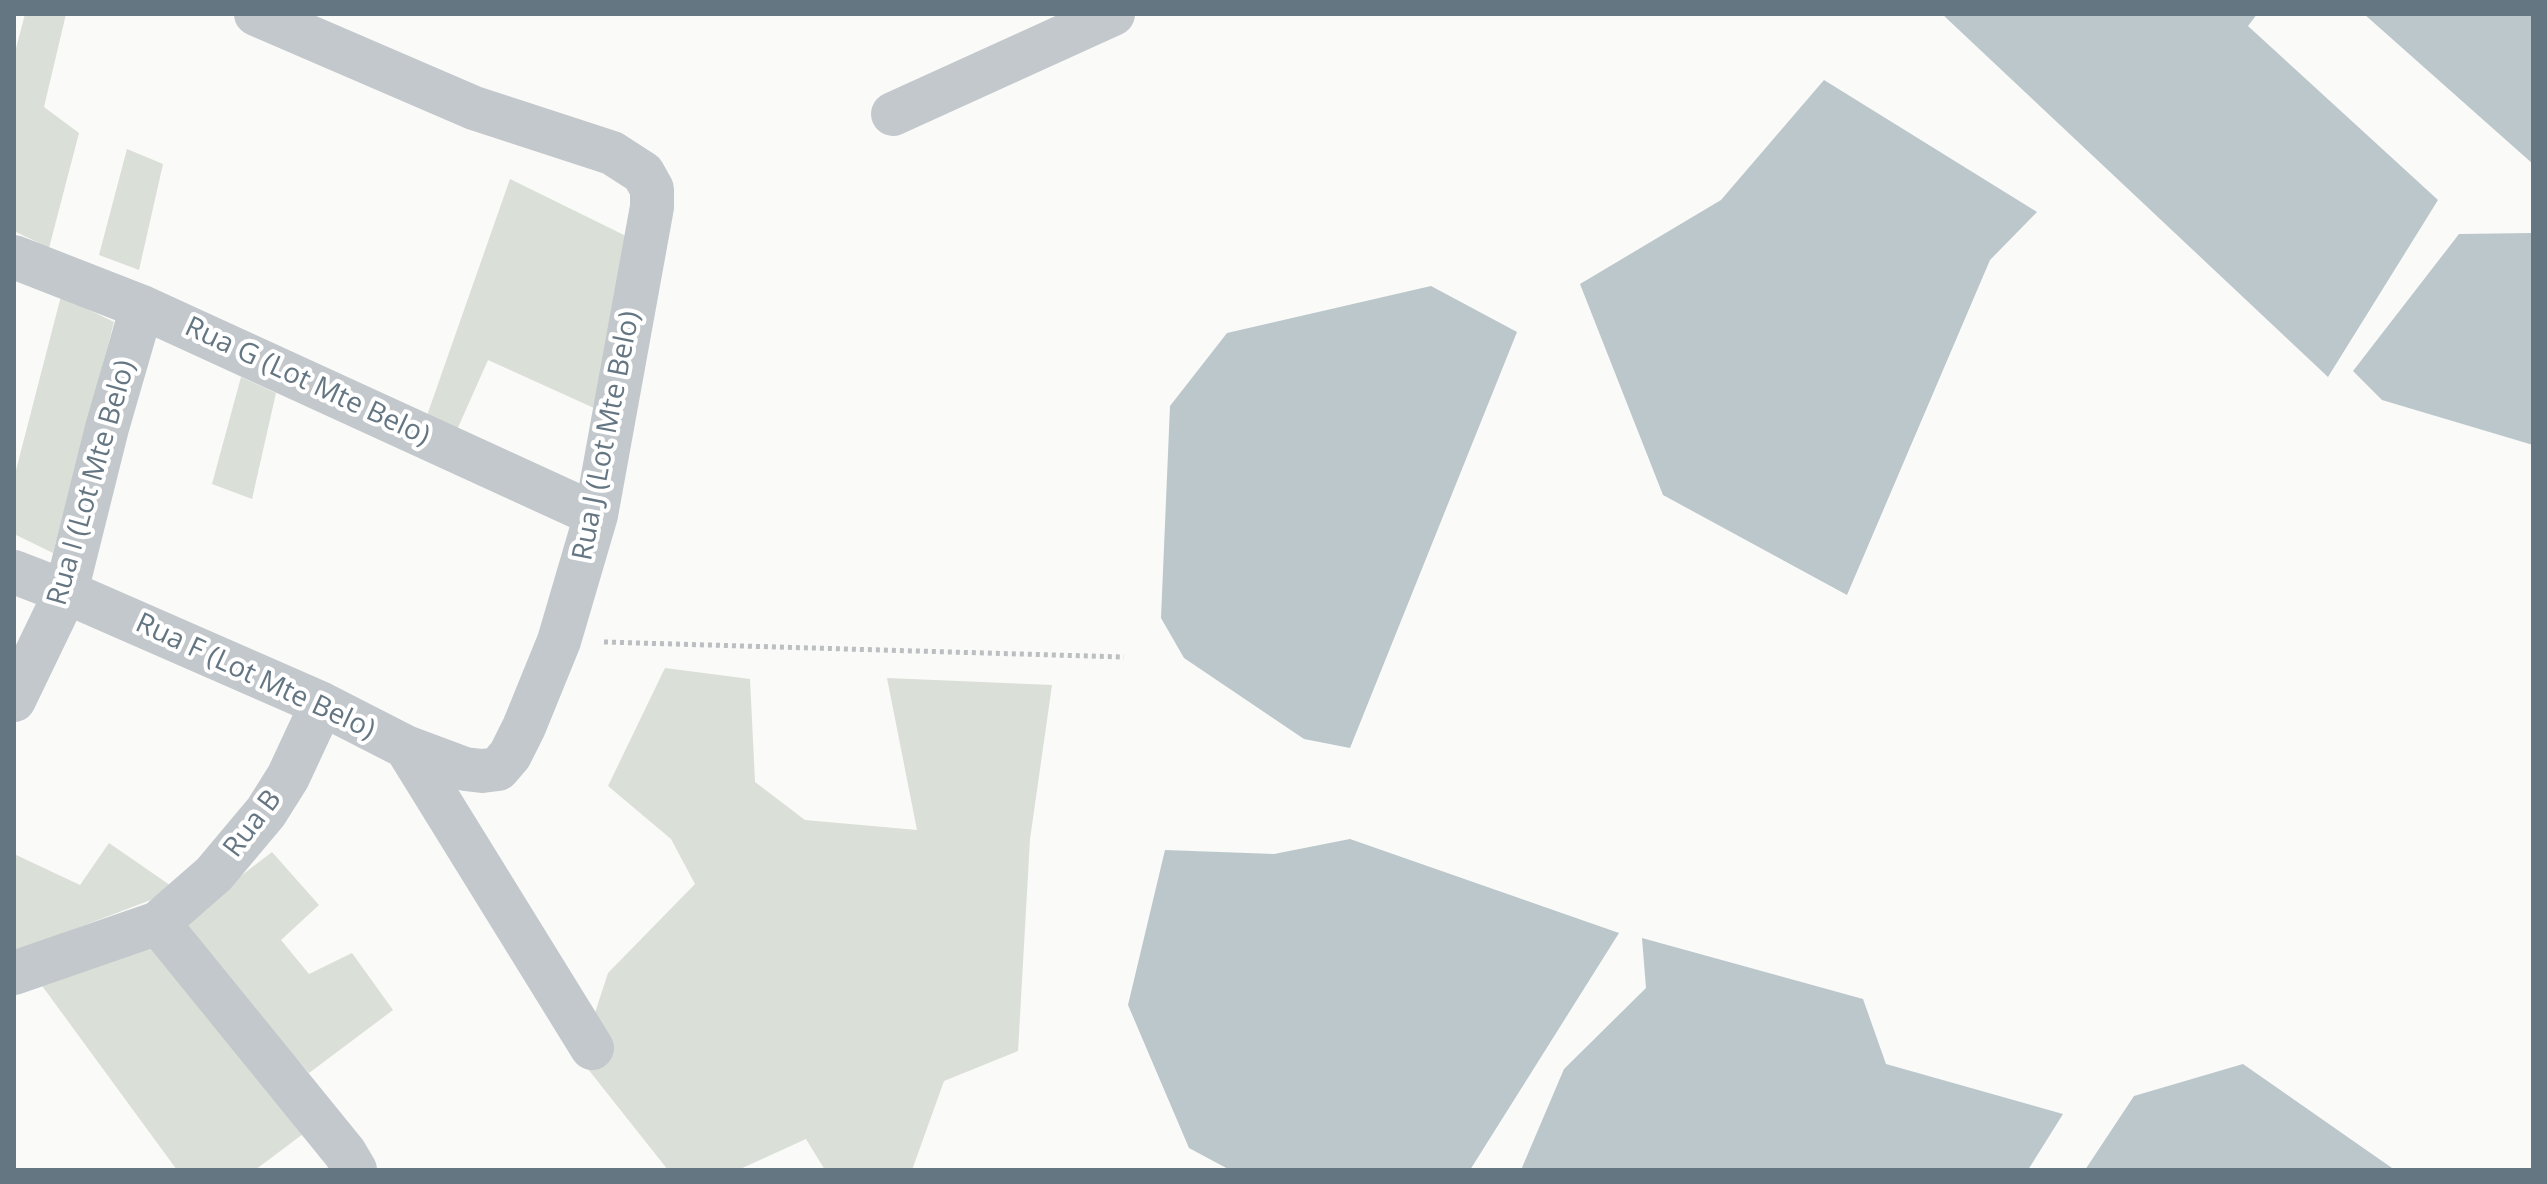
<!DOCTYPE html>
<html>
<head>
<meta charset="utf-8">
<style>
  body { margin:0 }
  #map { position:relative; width:2547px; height:1184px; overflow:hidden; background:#fafaf8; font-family:"Open Sans",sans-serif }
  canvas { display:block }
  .frame { position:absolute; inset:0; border:16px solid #657683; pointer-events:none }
</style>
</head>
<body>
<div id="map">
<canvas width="2547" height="1184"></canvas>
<div class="frame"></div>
</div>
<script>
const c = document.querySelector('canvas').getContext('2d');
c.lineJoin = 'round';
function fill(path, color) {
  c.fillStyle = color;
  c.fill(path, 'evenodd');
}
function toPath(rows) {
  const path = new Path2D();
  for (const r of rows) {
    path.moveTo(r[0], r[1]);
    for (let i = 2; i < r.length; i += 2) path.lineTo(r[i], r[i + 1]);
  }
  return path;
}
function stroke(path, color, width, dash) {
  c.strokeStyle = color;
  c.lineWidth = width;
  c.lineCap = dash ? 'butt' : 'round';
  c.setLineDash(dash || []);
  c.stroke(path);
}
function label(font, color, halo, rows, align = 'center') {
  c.font = font + ' "Open Sans",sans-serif';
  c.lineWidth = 8;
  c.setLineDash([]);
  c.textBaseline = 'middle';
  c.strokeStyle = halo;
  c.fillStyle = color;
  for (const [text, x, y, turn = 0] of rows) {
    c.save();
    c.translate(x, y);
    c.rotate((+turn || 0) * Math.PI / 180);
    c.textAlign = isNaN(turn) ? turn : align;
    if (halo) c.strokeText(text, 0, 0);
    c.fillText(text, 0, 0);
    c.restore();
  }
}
const green = toPath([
  [25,14,66,14,44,107,79,133,49,248,14,231,14,56],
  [127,149,163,164,139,270,99,255],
  [510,179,624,235,650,264,605,413,488,360,456,432,424,424],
  [61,296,114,322,53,553,14,534,14,478],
  [241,377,276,393,252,499,212,484],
  [665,668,750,679,755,782,805,820,917,830,887,678,1052,685,1030,839,1018,1051,944,1081,912,1170,825,1170,806,1139,738,1170,668,1170,580,1059,608,973,695,884,671,839,608,786],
  [109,843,177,890,14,952,14,854,80,885],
  [272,852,319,905,281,940,309,974,352,953,393,1010,309,1073,177,925],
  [147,940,307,1131,255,1170,177,1170,40,983]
]);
const water = toPath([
  [1942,14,2257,14,2248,26,2438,200,2328,377],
  [2364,14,2533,14,2533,164],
  [1824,80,2037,212,1990,260,1847,595,1663,495,1580,284,1721,200],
  [2533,233,2533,445,2382,400,2353,371,2459,234],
  [1431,286,1517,332,1350,748,1304,739,1184,658,1161,618,1170,406,1227,333],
  [1350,839,1619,933,1470,1170,1230,1170,1189,1148,1128,1005,1165,850,1274,854],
  [1642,938,1863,999,1886,1064,2063,1114,2028,1170,1521,1170,1564,1069,1646,988],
  [2243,1064,2392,1168,2399,1170,2085,1170,2134,1096]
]);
const path = toPath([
  [604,642,1124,657]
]);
const minor = toPath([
  [893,114,1113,14],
  [14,257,142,307,596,515],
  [14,572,66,592,322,704,406,747,465,769,482,771,498,769,510,755,524,727,559,641,596,515,652,207,652,189,643,173,612,153,474,108,256,14],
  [14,700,66,592,107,428,142,307],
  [406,747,592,1048],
  [158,923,345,1153,355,1170],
  [14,973,158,923,214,874,266,812,288,777,322,704]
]);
const streetNames = [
  ["Rua G (Lot Mte Belo)",307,382,25],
  ["Rua J (Lot Mte Belo)",607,436,-79],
  ["Rua I (Lot Mte Belo)",92,483,-74],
  ["Rua F (Lot Mte Belo)",255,677,25],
  ["Rua B",253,824,-53]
];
fill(green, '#dadfd7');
fill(water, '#bbc7cb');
stroke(path, '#bbbfc2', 5, [4, 4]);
stroke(minor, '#c3c8cc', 44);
label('28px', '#657683', '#fff', streetNames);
</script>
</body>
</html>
